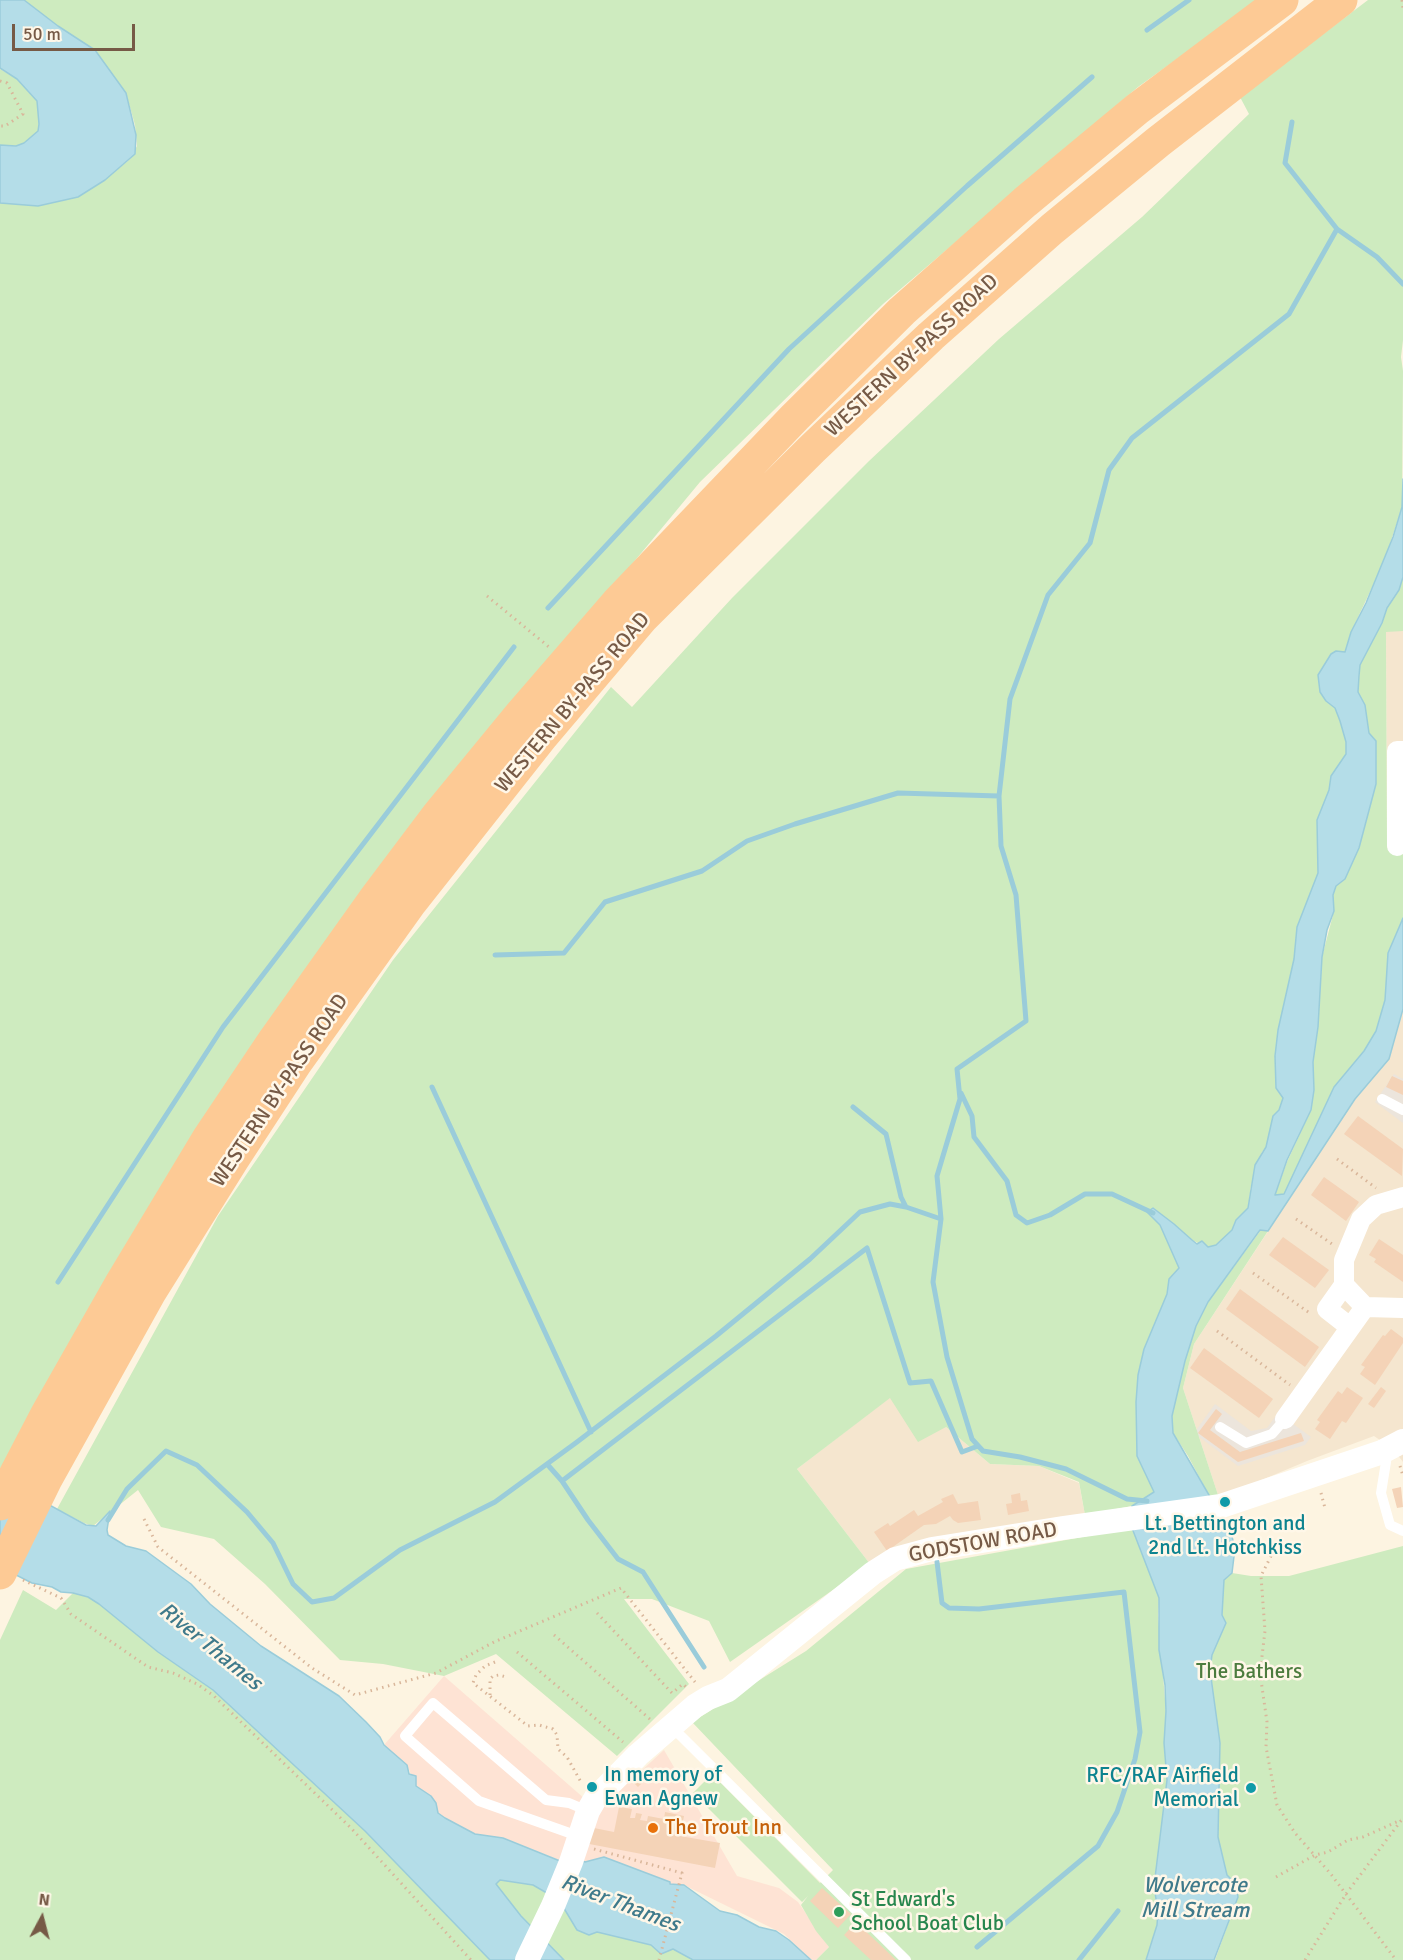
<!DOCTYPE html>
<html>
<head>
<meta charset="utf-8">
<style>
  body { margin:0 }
  #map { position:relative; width:1403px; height:1960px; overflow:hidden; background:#fdf4e1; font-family:Signika,sans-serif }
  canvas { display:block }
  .north { position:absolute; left:12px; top:1888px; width:60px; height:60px; -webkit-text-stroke:4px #fff7e8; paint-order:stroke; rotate:7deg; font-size:16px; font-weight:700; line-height:24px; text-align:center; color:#765a46 }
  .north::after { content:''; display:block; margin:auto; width:21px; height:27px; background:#765a46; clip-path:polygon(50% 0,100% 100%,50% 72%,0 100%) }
  .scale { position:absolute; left:12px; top:24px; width:123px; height:27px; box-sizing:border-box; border:3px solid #765a46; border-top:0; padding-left:8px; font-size:18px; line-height:21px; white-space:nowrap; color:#765a46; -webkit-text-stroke:4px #fff7e8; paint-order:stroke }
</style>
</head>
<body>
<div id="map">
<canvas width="1403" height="1960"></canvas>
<div class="north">N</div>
<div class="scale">50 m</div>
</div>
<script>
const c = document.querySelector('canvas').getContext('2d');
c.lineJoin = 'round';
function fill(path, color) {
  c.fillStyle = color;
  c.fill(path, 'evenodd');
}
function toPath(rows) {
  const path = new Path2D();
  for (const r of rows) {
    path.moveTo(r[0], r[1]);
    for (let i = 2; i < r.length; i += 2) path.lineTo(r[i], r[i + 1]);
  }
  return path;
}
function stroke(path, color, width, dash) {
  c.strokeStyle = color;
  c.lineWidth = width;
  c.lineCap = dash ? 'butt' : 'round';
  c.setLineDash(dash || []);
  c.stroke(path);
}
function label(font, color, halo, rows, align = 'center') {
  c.font = font + ' Signika,sans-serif';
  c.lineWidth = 5;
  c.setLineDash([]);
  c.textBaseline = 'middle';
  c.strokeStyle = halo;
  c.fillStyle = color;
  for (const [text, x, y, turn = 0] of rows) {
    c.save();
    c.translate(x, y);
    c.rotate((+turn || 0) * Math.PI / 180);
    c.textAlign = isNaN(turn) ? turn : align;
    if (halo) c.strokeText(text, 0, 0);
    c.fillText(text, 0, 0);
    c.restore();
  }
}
const residential = toPath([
  [1386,631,1403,631,1403,849,1387,849],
  [1403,1009,1403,1462,1393,1449,1374,1436,1307,1461,1219,1498,1183,1388,1194,1344,1355,1099,1389,1059],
  [890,1397,946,1427,990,1464,1039,1466,1079,1483,1085,1515,870,1564,797,1469]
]);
const commercial = toPath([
  [444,1676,585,1799,604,1805,664,1750,737,1876,779,1888,798,1902,829,1947,816,1960,811,1960,784,1934,684,1885,669,1884,604,1857,585,1862,566,1863,504,1838,475,1834,445,1818,438,1813,436,1803,431,1796,416,1786,407,1765,384,1745]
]);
const industrial = toPath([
  [1394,1074,1403,1079,1403,1123,1375,1102],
  [1215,1404,1251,1431,1267,1428,1278,1413,1311,1437,1305,1445,1238,1466,1194,1433]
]);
const green = toPath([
  [24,0,1259,0,1138,87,883,304,700,482,455,778,0,1469,0,203,38,206,105,180,130,159,137,146,135,125,126,93,95,50,58,26],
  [1368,0,1403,0,1403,340,1401,357,1403,371,1402,507,1384,562,1351,632,1345,652,1336,651,1326,701,1335,708,1340,721,1346,742,1346,754,1331,776,1329,790,1318,820,1318,873,1297,927,1294,959,1278,1030,1275,1056,1276,1088,1283,1098,1279,1110,1273,1116,1266,1147,1262,1152,1251,1186,1248,1208,1236,1220,1232,1230,1216,1245,1208,1248,1192,1240,1174,1224,1153,1208,1179,1268,1169,1279,1167,1294,1144,1349,1138,1375,1137,1456,1154,1492,1132,1506,1085,1515,1079,1482,1039,1466,990,1464,946,1427,918,1442,890,1398,797,1469,870,1564,730,1662,709,1621,652,1599,624,1599,689,1684,617,1756,496,1654,444,1676,383,1664,340,1660,265,1584,214,1539,161,1527,138,1490,93,1526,84,1523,57,1509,218,1216,393,960,611,687,632,707,732,598,869,461,999,339,1142,217,1249,114,1240,97],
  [0,69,17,79,37,101,39,124,38,131,24,143,16,146,0,145],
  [1403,577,1403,631,1386,632,1387,848,1403,849,1403,918,1388,953,1385,1000,1376,1031,1364,1051,1334,1087,1284,1194,1275,1195,1287,1162,1311,1110,1314,1090,1313,1062,1318,1027,1322,957,1334,911,1333,895,1336,886,1345,879,1359,848,1376,784,1376,741,1369,733,1365,705,1358,692,1360,665,1382,623,1387,608,1399,590],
  [1261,1230,1268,1231,1194,1344,1183,1388,1219,1498,1212,1501,1188,1456,1173,1433,1172,1416,1185,1361,1196,1326,1208,1302],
  [1132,1528,1159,1598,1158,1615,1166,1711,1164,1743,1167,1780,1154,1886,1158,1912,1157,1925,1146,1960,816,1960,829,1947,816,1931,801,1905,808,1896,802,1902,693,1793,712,1774,820,1883,833,1870,692,1722,806,1651,906,1569],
  [1403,1546,1403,1960,1215,1960,1238,1897,1236,1884,1227,1875,1218,1837,1220,1743,1210,1670,1212,1655,1226,1623,1222,1615,1224,1580,1232,1573,1251,1576,1289,1576],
  [23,1590,56,1610,73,1593,88,1597,99,1604,158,1652,213,1690,365,1831,490,1960,0,1960,0,1640],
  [500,1880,533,1885,559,1900,577,1930,589,1935,597,1932,651,1945,661,1954,673,1949,693,1960,564,1960,521,1916,496,1884]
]);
const water = toPath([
  [0,0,24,0,58,26,81,41,95,50,126,93,136,135,135,154,105,180,78,197,38,206,0,203,0,145,16,146,24,143,38,131,39,124,37,101,17,79,0,68,0,0],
  [1403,479,1403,577,1399,590,1387,608,1382,623,1360,665,1359,676,1358,692,1365,705,1369,733,1376,741,1376,784,1359,848,1345,879,1336,886,1333,895,1334,911,1327,930,1322,957,1318,1027,1313,1062,1314,1090,1311,1110,1287,1160,1275,1195,1284,1194,1334,1087,1364,1051,1376,1031,1385,1000,1388,953,1403,918,1403,1009,1389,1059,1355,1099,1268,1231,1260,1230,1208,1302,1196,1326,1185,1361,1172,1416,1173,1433,1231,1533,1235,1548,1232,1573,1224,1580,1222,1615,1226,1623,1212,1655,1210,1670,1220,1743,1218,1837,1227,1875,1236,1884,1238,1897,1214,1960,1146,1960,1157,1925,1158,1912,1154,1886,1167,1780,1164,1743,1166,1711,1165,1685,1159,1650,1159,1598,1132,1528,1132,1506,1154,1492,1137,1456,1136,1402,1138,1375,1144,1349,1167,1294,1169,1279,1179,1268,1160,1225,1147,1212,1153,1208,1174,1224,1192,1240,1197,1244,1202,1241,1208,1247,1216,1245,1232,1230,1236,1220,1248,1208,1255,1165,1266,1147,1273,1116,1279,1110,1283,1098,1276,1088,1275,1056,1278,1030,1294,959,1297,927,1318,873,1317,820,1329,790,1331,776,1346,754,1346,742,1340,721,1335,708,1326,701,1320,692,1318,675,1331,654,1336,651,1345,652,1351,632,1366,603,1393,537,1402,507,1403,479],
  [0,1478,86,1525,96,1526,110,1511,107,1530,108,1535,126,1546,146,1551,191,1584,210,1604,261,1646,339,1696,366,1722,380,1737,384,1745,407,1765,409,1774,416,1776,416,1786,431,1796,436,1803,438,1813,445,1818,475,1834,503,1838,565,1863,577,1859,585,1862,604,1857,670,1882,670,1884,684,1885,720,1911,737,1915,759,1927,776,1931,789,1940,811,1960,693,1960,673,1949,661,1954,651,1945,597,1932,589,1935,577,1930,559,1900,533,1885,500,1880,496,1884,521,1916,564,1960,490,1960,365,1831,213,1690,158,1652,99,1604,88,1597,73,1593,61,1592,52,1587,32,1583,0,1567,0,1478]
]);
const stream = toPath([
  [1147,30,1189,0],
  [1292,122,1285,163,1337,229,1377,257,1403,284],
  [548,608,789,349,967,186,1092,77],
  [999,796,1010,699,1048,595,1090,543,1109,470,1132,438,1289,314,1337,229],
  [495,955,564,953,605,902,702,871,747,841,795,824,898,793,999,796,1001,846,1016,895,1026,1021,957,1069,960,1099,937,1176,941,1219,933,1282,947,1357,972,1439,983,1451,1020,1457,1066,1469,1127,1499,1147,1501],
  [432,1087,591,1432],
  [961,1093,972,1116,974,1137,1007,1181,1016,1215,1027,1223,1050,1215,1085,1194,1112,1194,1153,1213],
  [853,1107,886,1134,901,1197,906,1207,941,1219],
  [58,1282,223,1027,514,647],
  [547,1464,562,1481,588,1520,618,1559,643,1572,704,1667],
  [562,1481,867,1248,910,1383,931,1381,962,1452,978,1446],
  [108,1520,127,1489,166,1451,197,1465,247,1512,273,1543,293,1584,312,1602,334,1598,400,1550,495,1502,577,1442,716,1336,810,1259,860,1212,890,1204,906,1207],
  [937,1562,942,1603,949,1608,979,1609,1124,1592,1140,1732,1135,1759,1117,1812,1098,1846,977,1947],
  [1079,1960,1118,1911]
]);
const building = toPath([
  [1392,1076,1403,1081,1403,1095,1386,1087],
  [1358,1116,1403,1149,1402,1176,1344,1134],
  [1324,1177,1359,1202,1346,1221,1311,1195],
  [1283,1237,1329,1270,1315,1288,1269,1255],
  [1379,1239,1403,1255,1403,1282,1374,1262,1376,1259,1369,1255],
  [1240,1289,1319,1347,1305,1367,1226,1309],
  [1391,1329,1403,1338,1403,1343,1375,1385,1360,1374,1365,1367,1361,1365,1383,1335,1385,1336],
  [1204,1348,1273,1399,1259,1418,1190,1368],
  [1347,1387,1363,1398,1346,1423,1342,1421,1330,1439,1315,1429,1320,1422,1317,1420,1338,1391,1342,1394],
  [1381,1387,1386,1391,1374,1408,1368,1404],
  [1216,1409,1222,1414,1210,1430,1240,1452,1301,1433,1304,1441,1238,1462,1198,1433],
  [1401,1487,1403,1507,1397,1508,1392,1489],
  [1020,1493,1021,1501,1027,1500,1029,1511,1008,1515,1006,1504,1012,1503,1011,1495],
  [953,1494,958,1504,978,1501,981,1520,958,1523,953,1520,950,1516,936,1524,924,1525,887,1551,874,1532,888,1523,890,1526,914,1510,918,1516,943,1502,941,1499],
  [639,1773,646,1779,638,1787,632,1781],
  [619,1807,632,1809,630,1818,635,1818,636,1813,642,1814,640,1820,647,1821,648,1816,664,1819,665,1812,684,1816,680,1836,720,1843,715,1868,584,1843,589,1827,614,1832],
  [822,1888,851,1914,838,1928,810,1901],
  [856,1922,896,1960,871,1960,844,1935]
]);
const path = toPath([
  [1402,0,1403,8],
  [0,81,7,83,23,114,5,126,0,126],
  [487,596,549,647],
  [1337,1159,1376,1188],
  [1296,1219,1332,1244],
  [1253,1273,1311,1314],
  [1217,1331,1290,1385],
  [1400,1466,1403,1476],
  [1321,1493,1325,1508],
  [144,1519,158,1547,312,1668,355,1695,436,1673,494,1642,621,1588,695,1682],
  [1271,1556,1261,1576,1265,1631,1260,1673,1267,1722,1266,1747,1277,1805,1295,1833,1330,1873,1396,1960],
  [23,1580,61,1598,71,1614,148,1667,173,1673,197,1684,214,1696,351,1828,471,1960],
  [597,1613,672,1693,683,1684,687,1688],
  [554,1635,651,1720],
  [517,1652,623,1742],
  [495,1662,485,1666,476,1675,473,1683,528,1726,539,1725,553,1729,557,1735,558,1749,567,1757,582,1784],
  [490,1695,490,1679,493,1676,499,1675,506,1677],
  [594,1849,682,1873,659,1960],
  [1276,1877,1315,1855,1328,1852,1348,1840,1363,1837,1401,1820],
  [1305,1960,1346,1894,1403,1818]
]);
const service = toPath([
  [1382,1099,1403,1110],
  [1220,1427,1246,1443,1272,1434,1285,1419],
  [1382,1452,1386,1462,1381,1493,1390,1525,1403,1531],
  [670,1727,681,1736,906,1960],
  [578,1836,479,1801,405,1736,433,1703,546,1800,569,1803,588,1811]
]);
const minor = toPath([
  [1397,846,1397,751,1403,751],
  [1403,1197,1376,1205,1361,1219,1344,1260,1344,1285,1365,1307,1403,1308],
  [1344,1285,1327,1309,1350,1327],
  [1285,1419,1365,1307]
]);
const tertiary = toPath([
  [527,1960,553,1906,571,1862,588,1811,595,1799,638,1755,695,1706,708,1698,728,1690,873,1573,895,1559,932,1549,1063,1528,1221,1506,1382,1452,1403,1441]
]);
const trunk = toPath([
  [0,1504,47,1414,122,1282,208,1139,275,1039,374,900,438,815,521,714,617,603,795,417,902,311,1025,202,1137,109,1282,0],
  [0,1573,46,1479,150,1292,233,1159,295,1064,411,902,542,736,642,618,812,449,931,336,1052,229,1158,142,1341,0]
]);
const markers = [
  [1225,1502,6,"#0f9aa8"],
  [592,1787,6,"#0f9aa8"],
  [1251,1788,6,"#0f9aa8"],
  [653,1828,6,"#e8710a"],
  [839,1912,6,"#2e9e5b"]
];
const streetNames = [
  ["WESTERN BY-PASS ROAD",912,356,-43],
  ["WESTERN BY-PASS ROAD",573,703,-50],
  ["WESTERN BY-PASS ROAD",280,1091,-56],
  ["GODSTOW ROAD",983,1543,-10]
];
const cultureNames = [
  ["Lt. Bettington and",1225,1524],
  ["2nd Lt. Hotchkiss",1225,1548],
  ["In memory of",604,1775,"left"],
  ["Ewan Agnew",604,1799,"left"],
  ["RFC/RAF Airfield",1239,1776,"right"],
  ["Memorial",1239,1800,"right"]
];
const parkNames = [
  ["The Bathers",1249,1672]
];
const foodNames = [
  ["The Trout Inn",665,1828]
];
const leisureNames = [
  ["St Edward's",851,1900],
  ["School Boat Club",851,1924]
];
const waterNames = [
  ["River Thames",210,1647,39],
  ["Wolvercote",1195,1886],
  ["Mill Stream",1195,1911],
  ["River Thames",620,1904,21]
];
fill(residential, '#f5e6cf');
fill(commercial, '#fee3d4');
fill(industrial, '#ece5dc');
fill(green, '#ceebbf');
fill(water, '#b4dde8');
stroke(water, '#9accda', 1.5);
stroke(stream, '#9accda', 5);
fill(building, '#f4d3b7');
stroke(path, '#d9b69a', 3, [1.5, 4.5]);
stroke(service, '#fff', 10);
stroke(minor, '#fff', 20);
stroke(tertiary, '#fff', 24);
stroke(trunk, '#fdca95', 33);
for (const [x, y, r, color] of markers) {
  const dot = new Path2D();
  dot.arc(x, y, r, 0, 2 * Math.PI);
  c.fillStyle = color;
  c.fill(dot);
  stroke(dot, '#fff7e8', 2);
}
label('21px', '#765a46', '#fff7e8', streetNames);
label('21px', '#0d838f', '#fff7e8', cultureNames);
label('21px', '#4c7c3e', '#fff7e8', parkNames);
label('21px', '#c56008', '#fff7e8', foodNames, 'left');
label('21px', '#27864d', '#fff7e8', leisureNames, 'left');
label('italic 22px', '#3f7a8b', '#fff7e8', waterNames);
</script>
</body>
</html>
